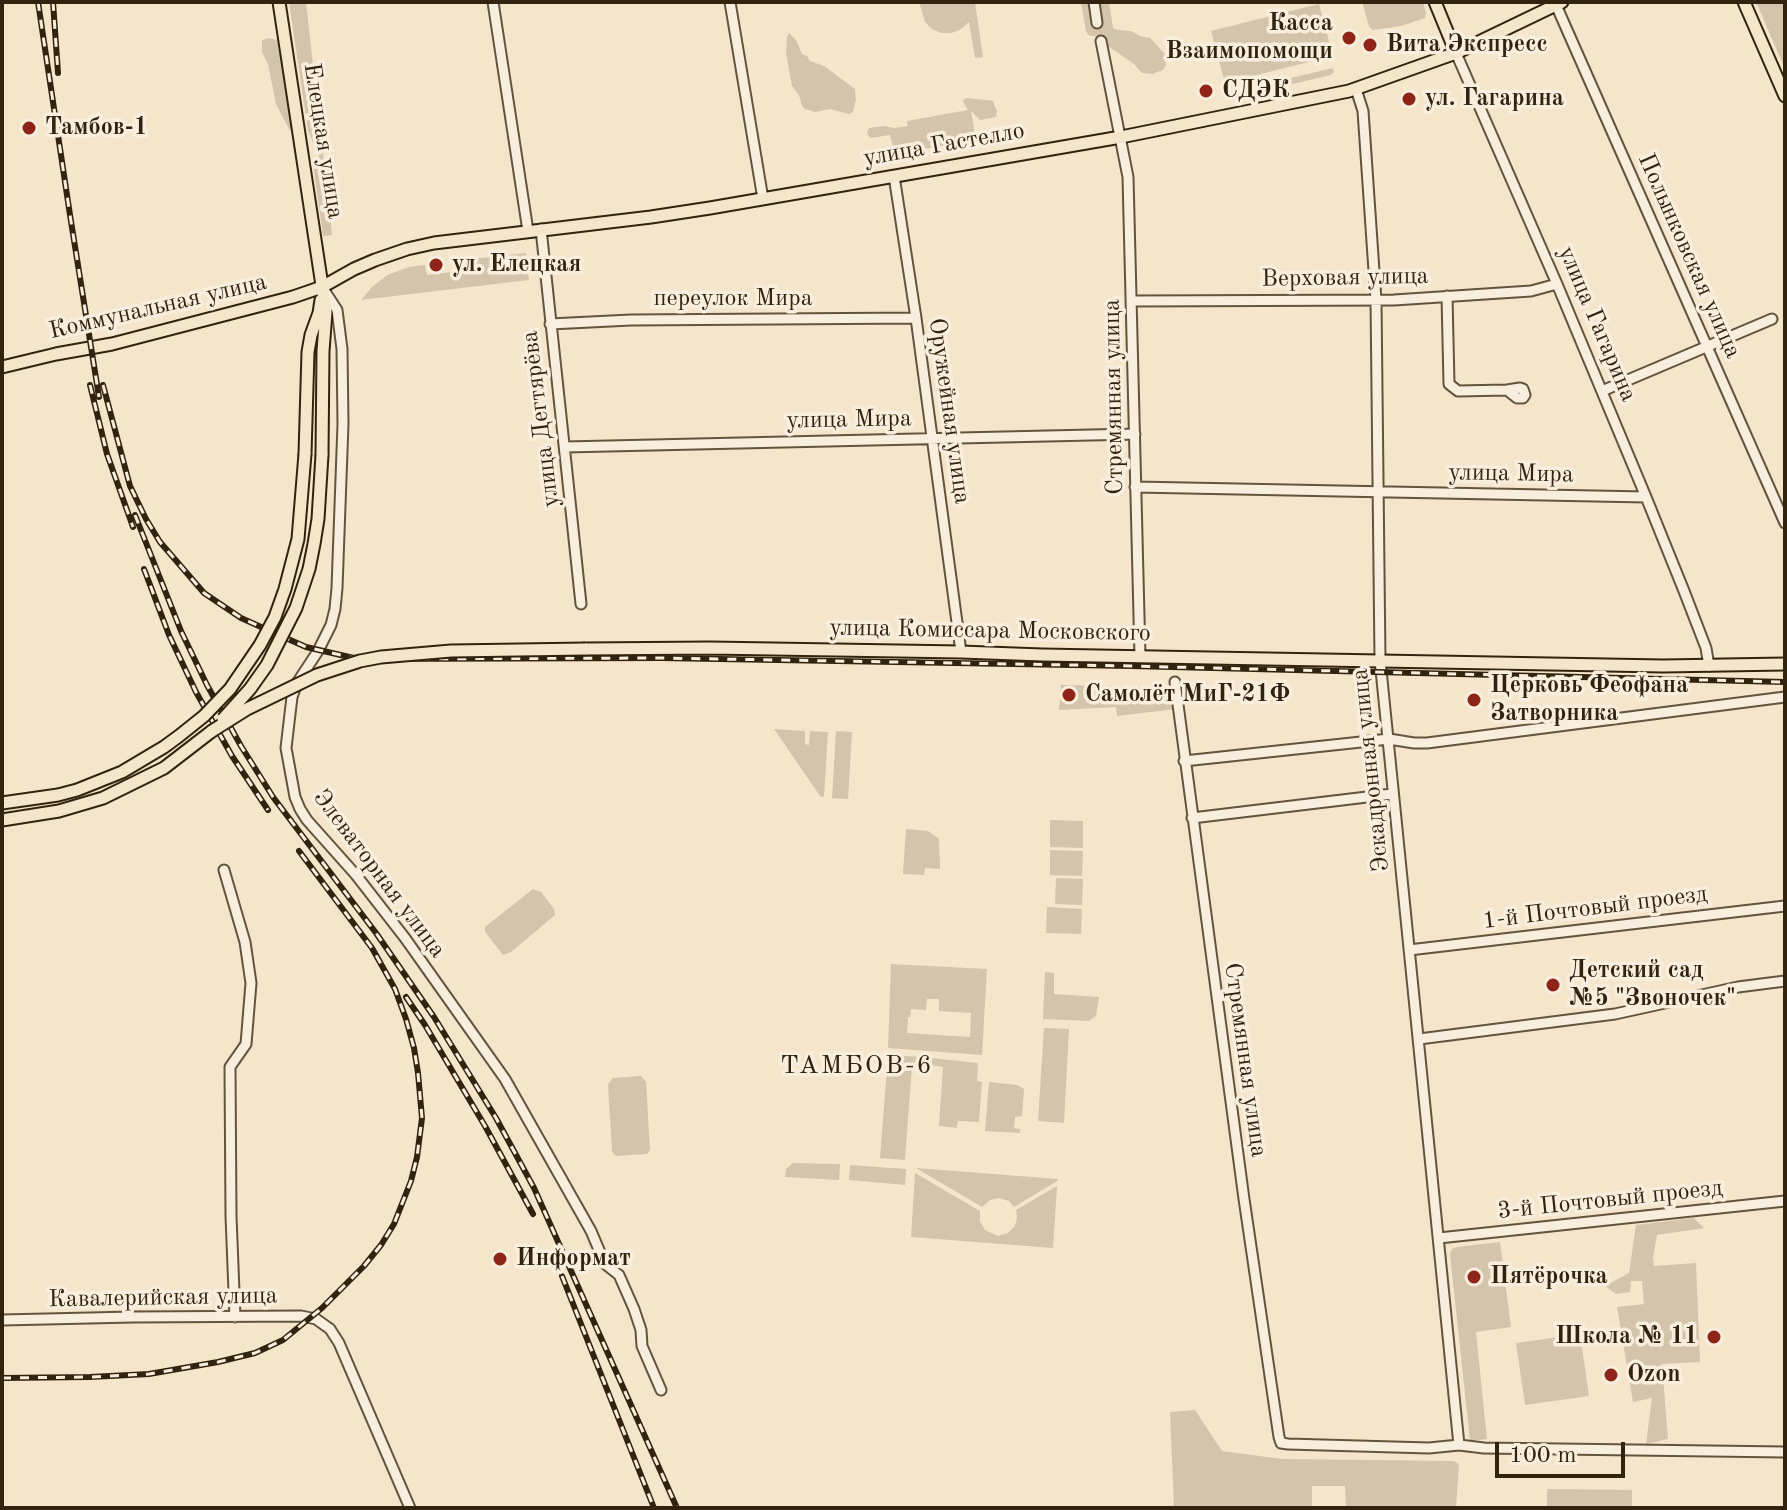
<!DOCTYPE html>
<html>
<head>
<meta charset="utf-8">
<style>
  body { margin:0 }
  #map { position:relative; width:1787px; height:1510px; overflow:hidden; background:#f5e5cb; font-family:"Old Standard TT",serif }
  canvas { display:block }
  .frame { position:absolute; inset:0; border:4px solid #32230e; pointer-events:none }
  .scale { position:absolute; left:1495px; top:1442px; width:130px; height:36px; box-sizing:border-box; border:4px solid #32230e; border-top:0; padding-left:10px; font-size:24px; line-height:28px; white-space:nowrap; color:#32230e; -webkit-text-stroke:6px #f8eedd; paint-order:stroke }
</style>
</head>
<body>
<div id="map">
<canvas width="1787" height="1510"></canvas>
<div class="frame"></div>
<div class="scale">100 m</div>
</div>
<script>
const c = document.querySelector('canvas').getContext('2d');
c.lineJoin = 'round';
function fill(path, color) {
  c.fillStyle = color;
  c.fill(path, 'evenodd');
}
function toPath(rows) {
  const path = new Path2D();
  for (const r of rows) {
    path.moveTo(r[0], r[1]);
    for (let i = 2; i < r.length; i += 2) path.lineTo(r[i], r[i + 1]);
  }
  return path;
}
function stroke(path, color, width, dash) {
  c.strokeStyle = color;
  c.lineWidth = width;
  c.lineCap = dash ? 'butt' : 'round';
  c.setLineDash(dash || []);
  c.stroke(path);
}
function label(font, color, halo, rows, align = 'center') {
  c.font = font + ' "Old Standard TT",serif';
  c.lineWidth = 7;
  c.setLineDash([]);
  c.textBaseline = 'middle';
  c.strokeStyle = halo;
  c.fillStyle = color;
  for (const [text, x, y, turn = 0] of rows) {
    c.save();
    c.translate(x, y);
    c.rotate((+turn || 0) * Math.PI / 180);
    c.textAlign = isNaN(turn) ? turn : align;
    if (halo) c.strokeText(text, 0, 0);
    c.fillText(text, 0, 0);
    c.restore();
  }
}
const green = toPath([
  [289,2,306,2,332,235,323,236,314,171,315,164,320,163,317,144,313,143,308,130],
  [919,2,975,2,983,57,975,58,969,22,960,30,951,33,941,33,932,29,925,22],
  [1081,2,1109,2,1113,28,1118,30,1131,31,1140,36,1150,38,1165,54,1166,65,1163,70,1152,74,1142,73,1134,64,1108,46,1103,38,1088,35,1086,31],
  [1362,2,1399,4,1401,2,1423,2,1426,13,1425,18,1401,26,1373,30,1369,26],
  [1756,2,1785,2,1785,69],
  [1319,4,1333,56,1225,83,1211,31],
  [789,33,796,40,802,54,807,56,810,61,824,66,855,89,856,100,853,112,849,114,830,109,815,112,805,109,802,106,799,95,792,86,786,53,787,37],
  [270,38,277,40,293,127,290,131,276,104,268,64,262,52,262,40],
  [1333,68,1334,72,1331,75,1233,98,1229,97,1227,93],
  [967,98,993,101,997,112,996,117,980,120,971,111,976,140,895,154,890,135,870,138,867,133,869,128,884,126,895,128,908,126,907,121,968,110,963,102,964,99],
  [526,253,529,280,361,300,372,287,387,275,409,267,425,265,427,275,466,270,465,260],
  [1061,685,1174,687,1176,709,1117,716,1116,707,1059,710],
  [774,729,805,731,805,744,809,745,810,731,828,732,824,797,820,796],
  [836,731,852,732,848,799,832,798],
  [1050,820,1083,821,1083,848,1050,847],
  [906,829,928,831,939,839,940,869,925,868,924,875,903,874],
  [1050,850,1083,851,1082,876,1050,875],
  [1056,878,1083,879,1082,905,1055,904],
  [533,889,541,892,554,909,555,915,511,952,503,955,485,932,485,927],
  [1047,907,1082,909,1081,934,1046,933],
  [891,964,987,969,982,1055,888,1048],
  [927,999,939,999,939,1011,971,1013,970,1037,907,1033,908,1017,910,1017,911,1009,926,1010],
  [1045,972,1054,973,1054,994,1099,997,1096,1016,1089,1021,1043,1019],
  [1044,1028,1069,1029,1064,1123,1038,1121],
  [888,1055,920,1057,919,1066,912,1066,905,1160,880,1158],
  [931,1058,978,1063,977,1081,982,1082,979,1122,958,1121,957,1128,939,1126,943,1067,931,1065],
  [641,1076,646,1082,650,1150,647,1154,616,1156,612,1152,608,1084,613,1078],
  [989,1082,1017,1085,1024,1089,1022,1116,1015,1117,1014,1128,1020,1129,1020,1133,985,1131],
  [793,1163,840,1164,839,1180,785,1177,786,1169],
  [850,1165,906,1169,905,1185,849,1180],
  [916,1168,1058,1179,1057,1181,1014,1207,1009,1201,999,1198,990,1200,982,1207],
  [915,1173,980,1211,980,1221,985,1230,998,1236,1008,1233,1015,1226,1017,1217,1016,1210,1057,1186,1053,1248,911,1237],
  [1694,1218,1704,1228,1657,1235,1653,1258,1654,1266,1696,1263,1700,1362,1662,1364,1668,1439,1646,1444,1652,1398,1633,1402,1617,1307,1644,1304,1642,1281,1631,1281,1630,1292,1616,1294,1605,1286,1629,1273,1636,1225],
  [1500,1242,1511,1327,1476,1332,1487,1439,1470,1441,1450,1254,1452,1249,1457,1247],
  [1580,1334,1589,1396,1525,1405,1516,1343],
  [1195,1410,1222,1451,1282,1459,1454,1461,1459,1464,1456,1508,1346,1508,1345,1486,1312,1486,1312,1508,1261,1508,1259,1507,1258,1508,1213,1508,1198,1506,1197,1508,1174,1508,1170,1412],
  [1547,1489,1632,1490,1632,1508,1547,1508]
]);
const minor = toPath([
  [493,2,528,231],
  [730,2,763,199],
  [1094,2,1097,23],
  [1556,5,1785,523],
  [1101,41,1128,177,1140,656],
  [1456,53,1557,284,1646,497,1684,591,1706,648,1709,666],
  [1356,89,1363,111,1376,300,1380,660,1459,1445],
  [894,176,916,318,961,652],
  [541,229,581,604],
  [324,290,337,310,342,349,343,424,337,588,335,609,331,625,318,651,297,683,292,697,286,748,295,797,300,809,307,820,356,875,405,938,505,1079,591,1231,605,1264,619,1275,634,1309,641,1330,642,1346,661,1390],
  [1447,296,1449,384,1458,391,1507,390,1517,398,1523,398,1525,395,1523,389,1520,388,1507,390],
  [1132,301,1394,300,1531,291,1557,284],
  [550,324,631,320,916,318],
  [1602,391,1772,319],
  [565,447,1135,434],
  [1135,487,1646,497],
  [1175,682,1244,1199,1279,1437,1281,1443,1288,1444,1429,1448,1459,1445,1484,1448,1785,1452],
  [1184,761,1389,739,1414,743,1427,743,1785,697],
  [1192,818,1392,794],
  [224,870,245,942,251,983,246,1044,230,1067,231,1216,235,1317],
  [1409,950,1785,906],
  [1419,1039,1615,1014,1738,987,1785,981],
  [1439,1238,1785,1201],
  [2,1320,133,1317,301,1316,316,1319,330,1329,339,1343,410,1508]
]);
const major = toPath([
  [279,2,326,312,323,351,322,455],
  [1435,2,1456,53],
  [1744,2,1785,96],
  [2,367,56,354,112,344,293,297,322,287,354,269,375,260,407,249,434,243,651,217,710,208,1121,137,1349,91,1456,53,1562,2],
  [305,454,308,352,311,335,319,313,321,300],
  [585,649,710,648,961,652,1042,655,1663,666,1785,664],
  [2,820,59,811,103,798,164,768,212,731]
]);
const rail = toPath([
  [38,2,70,215,99,397],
  [53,2,58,73],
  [90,385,107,454,133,527],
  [103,385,130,486,146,519,160,542,204,593,241,618,306,647,358,659,660,658,1131,666,1785,682],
  [135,515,181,631,207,685,241,746,273,797,376,933,434,1017,496,1118,534,1188,677,1508],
  [144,569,169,635,196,692,232,756,268,810],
  [406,997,425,1025,485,1126,533,1214],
  [562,1276,654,1508],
  [2,1378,90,1377,149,1374,218,1362,255,1353,283,1340,322,1308,364,1266,381,1245,394,1224,411,1181,417,1157,422,1118,418,1073,414,1048,406,1019,395,989,372,948,299,851]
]);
const majorBridge = toPath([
  [223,719,250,689,267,665,296,608,309,569,314,544,318,519,322,455],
  [212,731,247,709,317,675,360,661,381,657,451,651,585,649],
  [2,803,58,795,77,790,122,772,164,747,179,736,204,716,230,689,260,645,275,617,285,589,298,539,305,454]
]);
const markers = [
  [1349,38,8,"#8f2418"],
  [1370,45,8,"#8f2418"],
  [1206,91,8,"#8f2418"],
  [1409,99,8,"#8f2418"],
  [29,128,8,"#8f2418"],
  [436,265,8,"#8f2418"],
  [1069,695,8,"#8f2418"],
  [1474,700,8,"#8f2418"],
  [1553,985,8,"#8f2418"],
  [500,1259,8,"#8f2418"],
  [1474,1277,8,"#8f2418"],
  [1714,1337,8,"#8f2418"],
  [1611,1375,8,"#8f2418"]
];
const poiNames = [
  ["Касса",1333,24,"right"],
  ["Взаимопомощи",1333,52,"right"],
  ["Вита Экспресс",1386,45],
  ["СДЭК",1222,91],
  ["ул. Гагарина",1425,99],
  ["Тамбов-1",45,128],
  ["ул. Елецкая",452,265],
  ["Церковь Феофана",1490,686],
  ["Затворника",1490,714],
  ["Самолёт МиГ-21Ф",1085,695],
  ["Детский сад",1569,971],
  ["№5 \"Звоночек\"",1569,999],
  ["Информат",516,1259],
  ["Пятёрочка",1490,1277],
  ["Школа № 11",1698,1337,"right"],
  ["Ozon",1627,1375]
];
const streetNames = [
  ["Елецкая улица",323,141,81],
  ["улица Гастелло",944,145,-10],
  ["Полынковская улица",1689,256,66],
  ["Верховая улица",1345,278,-1],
  ["переулок Мира",733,299],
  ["Коммунальная улица",158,307,-13],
  ["улица Гагарина",1597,324,67],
  ["Стремянная улица",1114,397,-91],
  ["Оружейная улица",949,411,82],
  ["улица Дегтярёва",541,419,-97],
  ["улица Мира",849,420,-1],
  ["улица Мира",1511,474,1],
  ["улица Комиссара Московского",990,631,1],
  ["Эскадронная улица",1371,770,-96],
  ["Элеваторная улица",379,874,53],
  ["1-й Почтовый проезд",1595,908,-7],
  ["Стремянная улица",1245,1060,82],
  ["3-й Почтовый проезд",1610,1200,-6],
  ["Кавалерийская улица",163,1298,-1]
];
const neighbourhoodNames = [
  ["ТАМБОВ-6",857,1066]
];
fill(green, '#d4c4ab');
stroke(minor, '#63543d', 13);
stroke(major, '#32230e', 15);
stroke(minor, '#f8eedd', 9);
stroke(major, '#f5e5cb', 11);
stroke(rail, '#32230e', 6);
stroke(rail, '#f8eedd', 3, [9]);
stroke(majorBridge, '#32230e', 15, []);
stroke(majorBridge, '#f5e5cb', 11);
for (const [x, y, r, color] of markers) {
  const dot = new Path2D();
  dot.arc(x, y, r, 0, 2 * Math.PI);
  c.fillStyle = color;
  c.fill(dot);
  stroke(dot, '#f8eedd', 3);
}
label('bold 24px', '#32230e', '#f8eedd', poiNames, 'left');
label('24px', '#32230e', '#f8eedd', streetNames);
c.letterSpacing = '2px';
label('26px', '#32230e', '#f8eedd', neighbourhoodNames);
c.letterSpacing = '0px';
</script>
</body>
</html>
